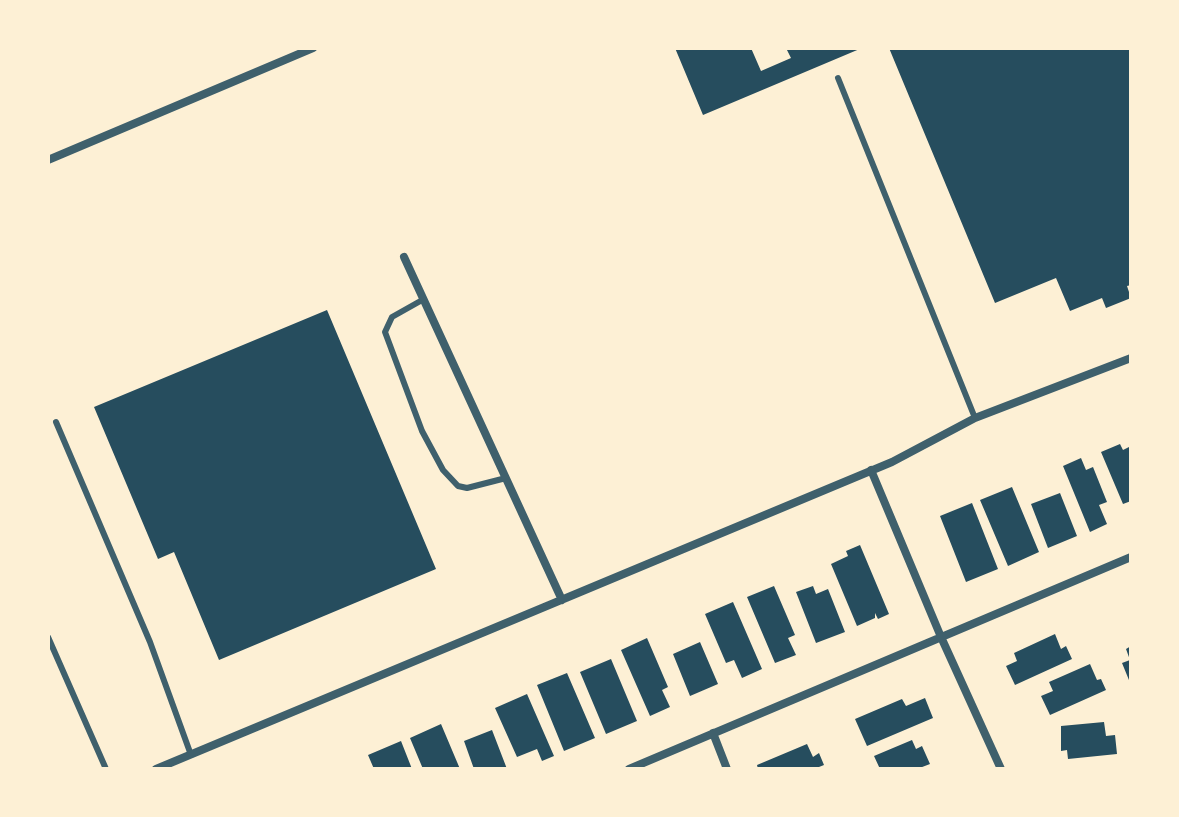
<!DOCTYPE html>
<html>
<head>
<meta charset="utf-8">
<style>
  body { margin:0 }
  #map { position:relative; width:1179px; height:817px; overflow:hidden; background:#fdf0d5; font-family:"DM Sans",sans-serif }
  canvas { display:block }
  .frame { position:absolute; inset:0; border:50px solid #fdf0d5; pointer-events:none }
</style>
</head>
<body>
<div id="map">
<canvas width="1179" height="817"></canvas>
<div class="frame"></div>
</div>
<script>
const c = document.querySelector('canvas').getContext('2d');
c.lineJoin = 'round';
function fill(path, color) {
  c.fillStyle = color;
  c.fill(path, 'evenodd');
}
function toPath(rows) {
  const path = new Path2D();
  for (const r of rows) {
    path.moveTo(r[0], r[1]);
    for (let i = 2; i < r.length; i += 2) path.lineTo(r[i], r[i + 1]);
  }
  return path;
}
function stroke(path, color, width, dash) {
  c.strokeStyle = color;
  c.lineWidth = width;
  c.lineCap = dash ? 'butt' : 'round';
  c.setLineDash(dash || []);
  c.stroke(path);
}
const building = toPath([
  [675,48,751,48,761,71,791,58,786,48,862,48,703,115],
  [889,48,1131,48,1131,285,1127,286,1131,298,1106,308,1102,298,1070,311,1056,278,995,303],
  [327,310,436,569,219,660,174,552,158,559,94,407],
  [1120,444,1123,450,1131,446,1131,501,1123,504,1101,452],
  [1081,458,1086,470,1093,467,1107,502,1099,505,1107,524,1090,532,1063,466],
  [1012,487,1039,552,1008,566,980,500],
  [1060,493,1077,536,1048,548,1031,504],
  [972,503,998,569,966,582,940,516],
  [860,545,889,614,878,619,875,613,875,618,857,626,831,564,848,556,846,551],
  [774,586,795,635,788,638,796,655,775,663,747,597],
  [813,586,816,594,828,589,845,632,816,643,796,592],
  [733,602,762,669,742,678,734,660,726,663,705,614],
  [1055,634,1061,649,1066,646,1072,659,1015,685,1006,666,1017,661,1014,653],
  [647,638,668,687,662,690,670,707,650,716,621,650],
  [700,642,718,684,690,696,673,654],
  [1131,646,1131,685,1122,663,1130,660,1126,649],
  [611,659,637,721,606,734,580,672],
  [1090,664,1097,680,1101,679,1106,690,1050,715,1041,696,1053,691,1049,682],
  [567,673,595,738,564,751,537,685],
  [527,694,554,756,542,761,537,749,517,757,495,708],
  [925,698,933,718,867,746,855,719,902,699,906,706],
  [1104,722,1106,736,1115,735,1117,754,1068,759,1067,750,1061,751,1061,726],
  [441,724,460,769,423,769,410,738],
  [492,730,507,769,474,769,464,741],
  [912,740,916,749,922,746,930,764,917,769,880,769,874,756],
  [401,741,412,769,374,769,368,755],
  [807,744,813,757,819,753,824,765,814,769,758,769,757,765]
]);
const service = toPath([
  [838,78,975,418],
  [424,299,392,317,385,332,422,431,443,470,458,486,467,488,506,478],
  [56,422,150,642,191,755],
  [48,637,106,769]
]);
const minor = toPath([
  [48,160,313,48],
  [404,257,562,600],
  [871,470,941,637,1001,769],
  [713,733,727,769],
  [156,769,892,462,975,418,1131,358],
  [629,769,1131,557]
]);
fill(building, '#264d5e');
stroke(service, '#3f606c', 6);
stroke(minor, '#3f606c', 8);
</script>
</body>
</html>
